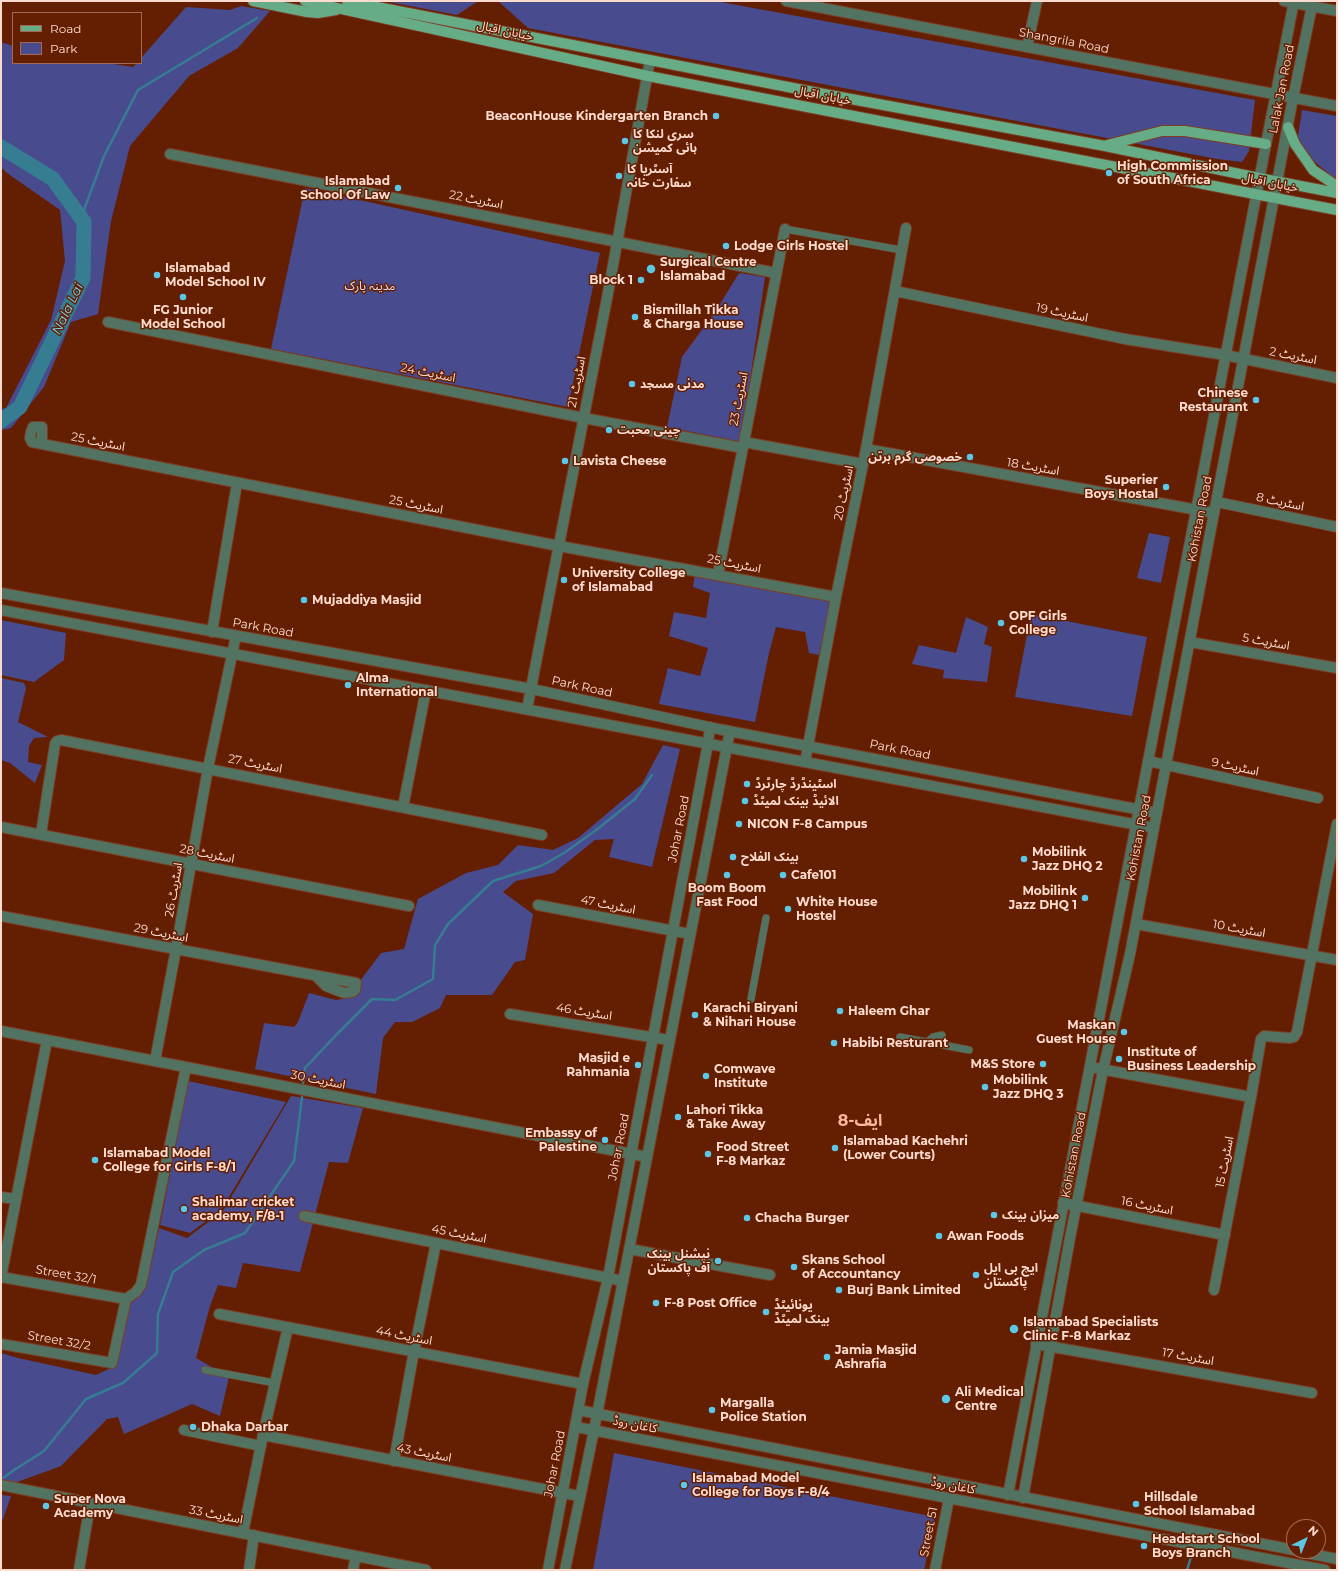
<!DOCTYPE html>
<html>
<head>
<meta charset="utf-8">
<style>
  body { margin:0 }
  #map { position:relative; width:1338px; height:1571px; overflow:hidden; background:#641f02; font-family:Montserrat,sans-serif }
  canvas { display:block }
  .frame { position:absolute; inset:0; border:2px solid #fedbcf; pointer-events:none }
  .legend { position:absolute; left:12px; top:12px; width:130px; height:52px; box-sizing:border-box; background:#641f02; border:1px solid #a26a54; margin:0; padding:5px 7px; list-style:none; font-size:12px; color:#fedbcf }
  .legend li { display:flex; align-items:center; gap:8px; height:20px }
  .legend b { width:20px; border:1px solid #a26a54 }
  .north { position:absolute; left:1286px; top:1519px; width:40px; height:40px; box-sizing:border-box; background:#641f02; border:1px solid #a26a54; border-radius:50%; rotate:43deg; font-size:11px; font-weight:700; line-height:16px; text-align:center; color:#fedbcf }
  .north::after { content:''; display:block; margin:auto; width:14px; height:18px; background:#5bc8e7; clip-path:polygon(50% 0,100% 100%,50% 72%,0 100%) }
</style>
</head>
<body>
<div id="map">
<canvas width="1338" height="1571"></canvas>
<div class="frame"></div>
<ul class="legend">
<li><b style="height:5px;background:#66ac87"></b>Road</li>
<li><b style="height:11px;background:#494b8f"></b>Park</li>
</ul>
<div class="north">N</div>
</div>
<script>
const c = document.querySelector('canvas').getContext('2d');
c.lineJoin = 'round';
function fill(path, color) {
  c.fillStyle = color;
  c.fill(path, 'evenodd');
}
function toPath(rows) {
  const path = new Path2D();
  for (const r of rows) {
    path.moveTo(r[0], r[1]);
    for (let i = 2; i < r.length; i += 2) path.lineTo(r[i], r[i + 1]);
  }
  return path;
}
function stroke(path, color, width, dash) {
  c.strokeStyle = color;
  c.lineWidth = width;
  c.lineCap = dash ? 'butt' : 'round';
  c.setLineDash(dash || []);
  c.stroke(path);
}
function label(font, color, halo, rows, align = 'center') {
  c.font = font + ' Montserrat,"Noto Sans Arabic",sans-serif';
  c.lineWidth = 3;
  c.setLineDash([]);
  c.textBaseline = 'middle';
  c.strokeStyle = halo;
  c.fillStyle = color;
  for (const [text, x, y, turn = 0] of rows) {
    c.save();
    c.translate(x, y);
    c.rotate((+turn || 0) * Math.PI / 180);
    c.textAlign = isNaN(turn) ? turn : align;
    if (halo) c.strokeText(text, 0, 0);
    c.fillText(text, 0, 0);
    c.restore();
  }
}
const green = toPath([
  [384,1,478,1,457,15],
  [498,1,715,1,1255,100,1249,151,1242,162,1217,159,528,28],
  [241,6,270,11,238,48,189,76,130,146,111,221,98,314,71,322,44,387,11,428,1,430,1,409,6,408,51,320,65,261,60,210,7,173,1,167,1,42,13,46,13,63,107,63,133,67,137,63,141,63,141,58,186,7,230,10],
  [1302,110,1337,116,1337,179,1329,174,1307,155,1298,136],
  [305,188,600,253,568,407,271,349],
  [739,273,765,277,741,442,667,427,682,357,717,309],
  [1149,533,1170,537,1161,583,1137,578],
  [695,573,831,601,819,655,809,653,805,632,776,627,769,653,755,722,659,704,668,668,700,676,708,648,669,636,674,612,706,618,710,593,693,587],
  [1031,614,1147,637,1132,716,1015,697],
  [966,617,988,627,984,644,992,647,987,682,943,678,944,670,912,664,919,645,956,653],
  [1,620,66,633,64,660,34,682,1,675],
  [1,678,24,683,26,688,18,722,48,737,34,738,29,746,28,762,42,765,35,783,10,763,1,760],
  [663,745,680,749,652,867,609,857,614,839,595,840,554,873,516,881,503,892,533,914,525,960,515,962,492,995,446,995,440,1008,412,1022,395,1022,383,1038,376,1094,255,1069,264,1023,294,1027,298,1022,309,993,336,1000,354,997,360,981,381,953,404,949,418,899,466,873,498,865,518,845,553,850,578,838,642,784],
  [188,1081,286,1102,221,1210,190,1233,160,1225],
  [291,1096,363,1108,348,1163,329,1162,300,1272,243,1263,236,1288,218,1285,210,1306,196,1358,229,1377,220,1416,192,1404,124,1434,118,1417,107,1419,61,1466,9,1485,1,1480,1,1353,18,1358,96,1375,115,1366,129,1303,146,1286,159,1228,187,1238,223,1211],
  [614,1453,935,1517,924,1570,593,1570],
  [1,1495,11,1496,3,1519,1,1520]
]);
const stream = toPath([
  [81,218,104,156,138,90,257,18],
  [303,1083,305,1068,337,1034,372,999,395,1000,433,979,435,945,448,924,493,881,541,866,564,853,595,831,635,799,652,775],
  [2,1479,14,1470,44,1451,86,1399,123,1383,157,1353,158,1314,173,1272,204,1250,245,1233,294,1161,302,1097],
  [1187,1570,1192,1554]
]);
const river = toPath([
  [1,147,53,179,84,222,83,278,20,407,1,421]
]);
const pedestrian = toPath([
  [785,229,901,250],
  [751,999,766,918],
  [900,1037,927,1042,933,1037,942,1035],
  [927,1042,969,1050],
  [205,1370,275,1383]
]);
const minor = toPath([
  [1284,1,1337,11],
  [1027,47,1037,1],
  [170,154,776,273],
  [895,291,1125,339,1225,355,1337,378],
  [108,322,584,418,743,448],
  [744,442,863,464],
  [42,443,42,427,33,427,31,432,30,438,32,442,559,546,836,597],
  [866,449,1214,513],
  [1217,502,1337,527],
  [718,574,744,442,785,229],
  [212,632,237,483],
  [1190,642,1337,668],
  [527,709,608,293,650,60],
  [1148,761,1318,798],
  [805,762,836,597,866,449,906,228],
  [403,807,426,690],
  [1,827,409,906],
  [41,834,55,744,57,741,61,740,542,835],
  [538,905,690,934],
  [1,916,356,983,355,990,352,992,344,993,336,990,326,986,316,976],
  [1136,924,1337,960],
  [510,1014,669,1040],
  [1,1031,647,1157],
  [155,1061,176,949,208,768,236,636],
  [1090,1067,1251,1097],
  [1,1197,16,1199],
  [1063,1203,1225,1235],
  [304,1216,623,1281],
  [629,1249,770,1275],
  [1,1277,47,1040],
  [1,1277,126,1299],
  [1214,1290,1251,1097,1261,1039,1264,1036,1290,1038,1294,1037,1297,1032,1337,824],
  [219,1314,583,1384],
  [1,1344,112,1363,126,1299,136,1292,141,1285,186,1067],
  [1036,1344,1312,1393],
  [184,1430,261,1446],
  [263,1435,579,1496],
  [394,1461,414,1351,436,1243],
  [1,1485,426,1570],
  [243,1533,263,1435,288,1327],
  [79,1570,90,1504],
  [249,1570,254,1535],
  [353,1570,356,1556],
  [935,1570,949,1498]
]);
const tertiary = toPath([
  [786,1,1337,106],
  [1,593,532,689,718,729,1157,813],
  [1,610,1154,828],
  [578,1410,1294,1550],
  [576,1427,1325,1570],
  [1008,1495,1266,144,1294,1],
  [1023,1498,1070,1238,1103,1070,1130,954,1293,98,1313,1],
  [1297,1551,1337,1559],
  [548,1570,583,1384,608,1278,708,743,710,727],
  [565,1570,594,1430,730,731]
]);
const primary = toPath([
  [253,1,307,12,318,13,336,10],
  [305,1,648,76,1337,210],
  [347,1,824,94,1105,146,1259,178,1337,193],
  [1288,127,1295,144,1313,170,1337,186],
  [1107,145,1162,131,1185,131,1266,144]
]);
const markers = [
  [716,116,4,"#5bc8e7"],
  [625,141,4,"#5bc8e7"],
  [1109,173,4,"#5bc8e7"],
  [619,176,4,"#5bc8e7"],
  [398,188,4,"#5bc8e7"],
  [726,246,4,"#5bc8e7"],
  [651,269,5,"#5bc8e7"],
  [157,275,4,"#5bc8e7"],
  [641,280,4,"#5bc8e7"],
  [183,297,4,"#5bc8e7"],
  [635,317,4,"#5bc8e7"],
  [632,384,4,"#5bc8e7"],
  [1256,400,4,"#5bc8e7"],
  [609,430,4,"#5bc8e7"],
  [970,457,4,"#5bc8e7"],
  [565,461,4,"#5bc8e7"],
  [1166,487,4,"#5bc8e7"],
  [564,580,4,"#5bc8e7"],
  [304,600,4,"#5bc8e7"],
  [1001,623,4,"#5bc8e7"],
  [348,685,4,"#5bc8e7"],
  [747,784,4,"#5bc8e7"],
  [745,801,4,"#5bc8e7"],
  [739,824,4,"#5bc8e7"],
  [733,857,4,"#5bc8e7"],
  [1024,859,4,"#5bc8e7"],
  [727,875,4,"#5bc8e7"],
  [783,875,4,"#5bc8e7"],
  [1085,898,4,"#5bc8e7"],
  [788,909,4,"#5bc8e7"],
  [840,1011,4,"#5bc8e7"],
  [695,1015,4,"#5bc8e7"],
  [1124,1032,4,"#5bc8e7"],
  [834,1043,4,"#5bc8e7"],
  [1119,1059,4,"#5bc8e7"],
  [1043,1064,4,"#5bc8e7"],
  [638,1065,4,"#5bc8e7"],
  [706,1076,4,"#5bc8e7"],
  [985,1087,4,"#5bc8e7"],
  [678,1117,4,"#5bc8e7"],
  [605,1140,4,"#5bc8e7"],
  [835,1148,4,"#5bc8e7"],
  [708,1154,4,"#5bc8e7"],
  [95,1160,4,"#5bc8e7"],
  [184,1209,4,"#5bc8e7"],
  [994,1215,4,"#5bc8e7"],
  [747,1218,4,"#5bc8e7"],
  [939,1236,4,"#5bc8e7"],
  [718,1261,4,"#5bc8e7"],
  [794,1267,4,"#5bc8e7"],
  [976,1275,4,"#5bc8e7"],
  [839,1290,4,"#5bc8e7"],
  [656,1303,4,"#5bc8e7"],
  [766,1312,4,"#5bc8e7"],
  [1014,1329,5,"#5bc8e7"],
  [827,1357,4,"#5bc8e7"],
  [946,1399,5,"#5bc8e7"],
  [712,1410,4,"#5bc8e7"],
  [193,1427,4,"#5bc8e7"],
  [684,1485,4,"#5bc8e7"],
  [1136,1504,4,"#5bc8e7"],
  [46,1506,4,"#5bc8e7"],
  [1144,1546,4,"#5bc8e7"]
];
const streetNames = [
  ["خیابان اقبال",505,31,12],
  ["Shangrila Road",1064,41,11],
  ["Lalak Jan Road",1282,89,-79],
  ["خیابان اقبال",823,96,11],
  ["خیابان اقبال",1270,183,11],
  ["اسٹریٹ 22",476,200,11],
  ["اسٹریٹ 19",1062,313,12],
  ["اسٹریٹ 2",1293,356,11],
  ["اسٹریٹ 24",428,373,11],
  ["اسٹریٹ 21",577,382,-79],
  ["اسٹریٹ 23",739,399,-79],
  ["اسٹریٹ 25",98,442,11],
  ["اسٹریٹ 18",1033,467,10],
  ["اسٹریٹ 20",844,493,-78],
  ["اسٹریٹ 8",1280,502,12],
  ["اسٹریٹ 25",416,505,11],
  ["Kohistan Road",1200,519,-79],
  ["اسٹریٹ 25",734,564,11],
  ["Park Road",263,628,10],
  ["اسٹریٹ 5",1266,642,10],
  ["Park Road",582,687,12],
  ["Park Road",900,750,11],
  ["اسٹریٹ 27",255,764,11],
  ["اسٹریٹ 9",1235,767,12],
  ["Johar Road",679,829,-79],
  ["Kohistan Road",1139,838,-79],
  ["اسٹریٹ 28",207,854,11],
  ["اسٹریٹ 26",174,890,-80],
  ["اسٹریٹ 47",608,905,11],
  ["اسٹریٹ 10",1239,929,10],
  ["اسٹریٹ 29",161,933,11],
  ["اسٹریٹ 46",584,1012,9],
  ["اسٹریٹ 30",318,1080,11],
  ["Johar Road",619,1147,-79],
  ["Kohistan Road",1074,1155,-79],
  ["اسٹریٹ 15",1225,1162,-79],
  ["اسٹریٹ 16",1147,1206,11],
  ["اسٹریٹ 45",459,1234,11],
  ["Street 32/1",66,1275,10],
  ["اسٹریٹ 44",404,1336,11],
  ["Street 32/2",59,1341,10],
  ["اسٹریٹ 17",1188,1357,10],
  ["کاغان روڈ",635,1425,11],
  ["اسٹریٹ 43",424,1453,11],
  ["Johar Road",555,1464,-79],
  ["کاغان روڈ",953,1486,11],
  ["اسٹریٹ 33",216,1515,11],
  ["Street 51",929,1532,-79]
];
const poiNames = [
  ["BeaconHouse Kindergarten Branch",708,116,"right"],
  ["سری لنکا کا",633,134],
  ["ہائی کمیشن",633,148],
  ["High Commission",1117,166],
  ["of South Africa",1117,180],
  ["آسٹریا کا",627,169],
  ["سفارت خانہ",627,183],
  ["Islamabad",390,181,"right"],
  ["School Of Law",390,195,"right"],
  ["Lodge Girls Hostel",734,246],
  ["Surgical Centre",660,262],
  ["Islamabad",660,276],
  ["Islamabad",165,268],
  ["Model School IV",165,282],
  ["Block 1",633,280,"right"],
  ["FG Junior",183,310,"center"],
  ["Model School",183,324,"center"],
  ["Bismillah Tikka",643,310],
  ["& Charga House",643,324],
  ["مدنی مسجد",640,384],
  ["Chinese",1248,393,"right"],
  ["Restaurant",1248,407,"right"],
  ["چینی محبت",617,430],
  ["خصوصی گرم برتن",962,457,"right"],
  ["Lavista Cheese",573,461],
  ["Superier",1158,480,"right"],
  ["Boys Hostal",1158,494,"right"],
  ["University College",572,573],
  ["of Islamabad",572,587],
  ["Mujaddiya Masjid",312,600],
  ["OPF Girls",1009,616],
  ["College",1009,630],
  ["Alma",356,678],
  ["International",356,692],
  ["اسٹینڈرڈ چارٹرڈ",755,784],
  ["الائیڈ بینک لمیٹڈ",753,801],
  ["NICON F-8 Campus",747,824],
  ["Mobilink",1032,852],
  ["Jazz DHQ 2",1032,866],
  ["بینک الفلاح",741,857],
  ["Cafe101",791,875],
  ["Boom Boom",727,888,"center"],
  ["Fast Food",727,902,"center"],
  ["Mobilink",1077,891,"right"],
  ["Jazz DHQ 1",1077,905,"right"],
  ["White House",796,902],
  ["Hostel",796,916],
  ["Karachi Biryani",703,1008],
  ["& Nihari House",703,1022],
  ["Haleem Ghar",848,1011],
  ["Maskan",1116,1025,"right"],
  ["Guest House",1116,1039,"right"],
  ["Habibi Resturant",842,1043],
  ["Institute of",1127,1052],
  ["Business Leadership",1127,1066],
  ["Masjid e",630,1058,"right"],
  ["Rahmania",630,1072,"right"],
  ["M&S Store",1035,1064,"right"],
  ["Comwave",714,1069],
  ["Institute",714,1083],
  ["Mobilink",993,1080],
  ["Jazz DHQ 3",993,1094],
  ["Lahori Tikka",686,1110],
  ["& Take Away",686,1124],
  ["Embassy of",597,1133,"right"],
  ["Palestine",597,1147,"right"],
  ["Islamabad Kachehri",843,1141],
  ["(Lower Courts)",843,1155],
  ["Food Street",716,1147],
  ["F-8 Markaz",716,1161],
  ["Islamabad Model",103,1153],
  ["College for Girls F-8/1",103,1167],
  ["Shalimar cricket",192,1202],
  ["academy, F/8-1",192,1216],
  ["میزان بینک",1002,1215],
  ["Chacha Burger",755,1218],
  ["Awan Foods",947,1236],
  ["نیشنل بینک",710,1254,"right"],
  ["آف پاکستان",710,1268,"right"],
  ["Skans School",802,1260],
  ["of Accountancy",802,1274],
  ["ایچ بی ایل",984,1268],
  ["پاکستان",984,1282],
  ["Burj Bank Limited",847,1290],
  ["F-8 Post Office",664,1303],
  ["یونائیٹڈ",774,1305],
  ["بینک لمیٹڈ",774,1319],
  ["Islamabad Specialists",1023,1322],
  ["Clinic F-8 Markaz",1023,1336],
  ["Jamia Masjid",835,1350],
  ["Ashrafia",835,1364],
  ["Ali Medical",955,1392],
  ["Centre",955,1406],
  ["Margalla",720,1403],
  ["Police Station",720,1417],
  ["Dhaka Darbar",201,1427],
  ["Islamabad Model",692,1478],
  ["College for Boys F-8/4",692,1492],
  ["Hillsdale",1144,1497],
  ["School Islamabad",1144,1511],
  ["Super Nova",54,1499],
  ["Academy",54,1513],
  ["Headstart School",1152,1539],
  ["Boys Branch",1152,1553]
];
const parkNames = [
  ["مدینہ پارک",370,286]
];
const waterNames = [
  ["Nala Lai",68,309,-64]
];
const districtNames = [
  ["ایف-8",860,1121]
];
fill(green, '#494b8f');
stroke(stream, '#367d91', 2.5);
stroke(river, '#367d91', 15);
stroke(pedestrian, '#7d3d23', 8);
stroke(minor, '#7d3d23', 12);
stroke(tertiary, '#7d3d23', 12);
stroke(primary, '#7d3d23', 12);
stroke(pedestrian, '#527361', 7);
stroke(minor, '#527361', 10);
stroke(tertiary, '#527361', 10);
stroke(primary, '#66ac87', 10);
for (const [x, y, r, color] of markers) {
  const dot = new Path2D();
  dot.arc(x, y, r, 0, 2 * Math.PI);
  c.fillStyle = color;
  c.fill(dot);
  stroke(dot, '#641f02', 1.5);
}
label('12px', '#fedbcf', '#641f02', streetNames);
label('bold 12px', '#fedbcf', '#641f02', poiNames, 'left');
label('12px', '#dee1f8', '#641f02', parkNames);
label('italic 13px', '#7bd6f2', '#641f02', waterNames);
label('bold 16px', '#fbb8a1', '#641f02', districtNames);
</script>
</body>
</html>
